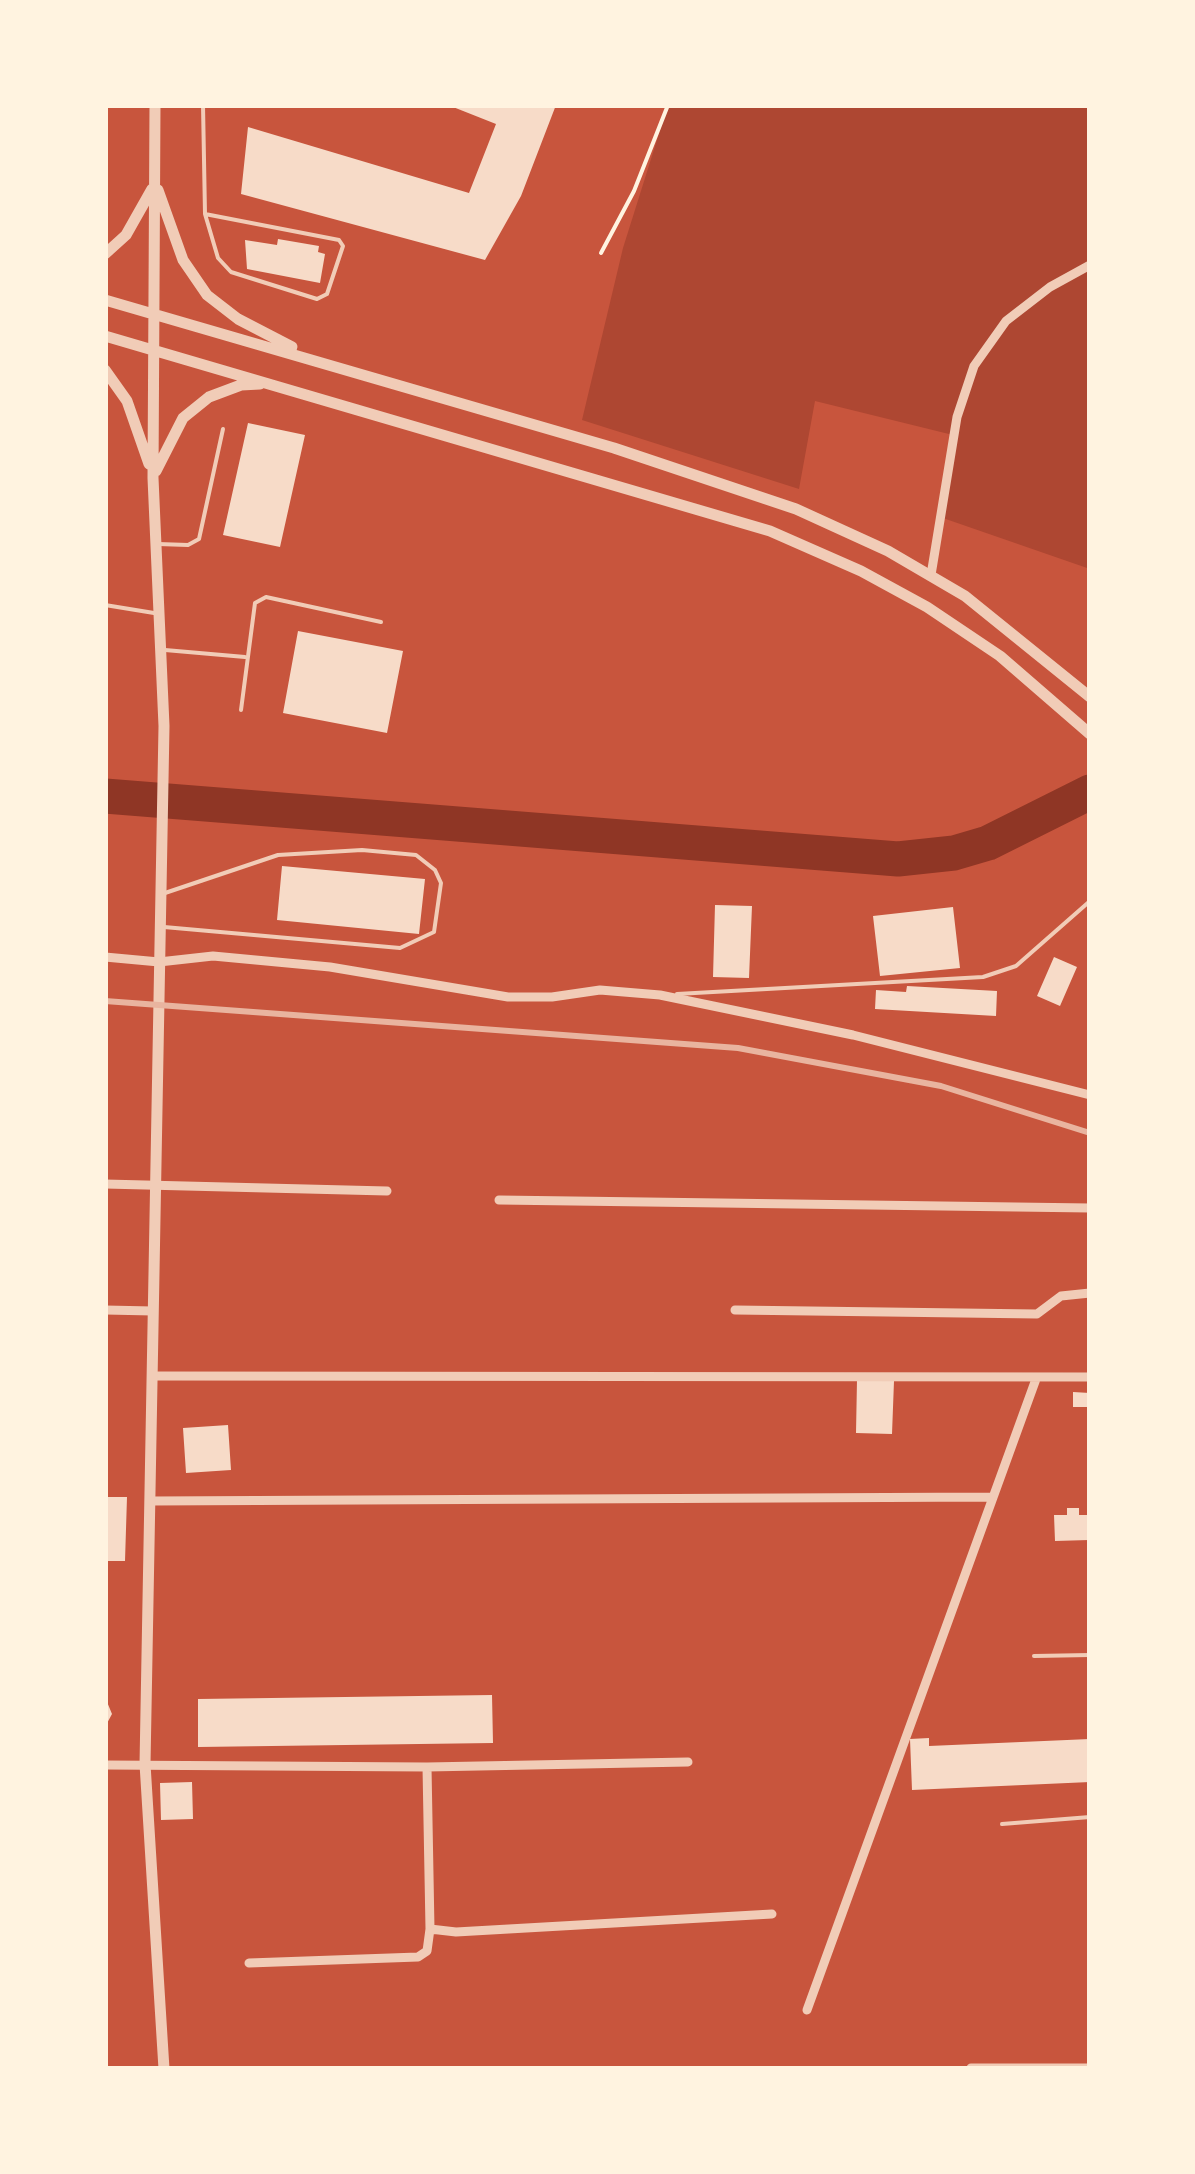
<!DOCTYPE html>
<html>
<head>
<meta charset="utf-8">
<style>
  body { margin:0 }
  #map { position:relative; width:1195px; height:2174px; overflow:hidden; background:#c8553d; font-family:"DM Sans",sans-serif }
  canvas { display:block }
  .frame { position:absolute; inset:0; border:108px solid #fff3e0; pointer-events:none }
</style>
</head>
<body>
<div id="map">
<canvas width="1195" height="2174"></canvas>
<div class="frame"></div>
</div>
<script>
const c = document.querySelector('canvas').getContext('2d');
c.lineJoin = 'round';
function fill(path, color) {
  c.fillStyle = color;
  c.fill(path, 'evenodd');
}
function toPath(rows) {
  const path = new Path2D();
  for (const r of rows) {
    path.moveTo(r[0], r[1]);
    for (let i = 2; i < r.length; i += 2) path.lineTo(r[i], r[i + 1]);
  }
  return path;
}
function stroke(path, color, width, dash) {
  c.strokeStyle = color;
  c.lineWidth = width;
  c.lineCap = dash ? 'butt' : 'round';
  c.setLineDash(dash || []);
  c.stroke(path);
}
const green = toPath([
  [668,105,1090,105,1090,569,940,517,953,435,815,401,799,489,582,420,623,248]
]);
const river = toPath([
  [105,796,898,859,954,853,988,843,1090,792]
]);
const building = toPath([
  [448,105,556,105,521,196,485,260,241,194,248,127,469,193,496,124],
  [278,239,319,246,318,252,325,254,320,283,247,269,245,240,277,245],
  [248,423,305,435,280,547,223,535],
  [298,631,403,651,387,733,283,713],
  [282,866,425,879,419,934,277,920],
  [715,905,752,906,749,978,713,977],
  [953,907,960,968,880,976,873,916],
  [1054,957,1077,967,1060,1006,1037,996],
  [907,986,997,991,996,1016,875,1009,876,990,906,992],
  [857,1380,894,1381,892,1434,856,1433],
  [1073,1392,1090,1393,1090,1407,1073,1407],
  [228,1425,231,1470,186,1473,183,1428],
  [105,1497,127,1497,125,1561,105,1561],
  [1067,1508,1079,1508,1079,1515,1089,1515,1089,1540,1055,1541,1054,1515,1067,1515],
  [492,1695,493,1743,198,1747,198,1699],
  [105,1697,112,1714,105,1727],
  [929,1738,929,1746,1090,1739,1090,1782,912,1790,910,1739],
  [192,1782,193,1819,161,1820,160,1783]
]);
const path = toPath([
  [601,253,634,191,668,105]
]);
const service = toPath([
  [203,105,205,214,218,258,231,272,317,299,327,294,343,246,339,240,205,214],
  [158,544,188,545,199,539,223,429],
  [105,605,154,613],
  [165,650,245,657],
  [241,710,255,603,266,597,381,622],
  [164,927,400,948,434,932,441,883,435,870,416,855,362,850,278,855,165,893],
  [677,994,983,977,1016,966,1090,901],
  [1034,1656,1090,1655],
  [1002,1824,1090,1817]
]);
const minor = toPath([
  [931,575,957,417,974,366,1006,321,1050,287,1090,265],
  [105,957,159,962,213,956,330,967,508,997,552,997,600,990,660,995,853,1035,1090,1095],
  [105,1184,387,1191],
  [499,1200,1090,1208],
  [105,1310,153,1311],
  [735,1310,1037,1314,1061,1296,1090,1293],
  [152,1376,1090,1377],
  [152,1501,991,1497],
  [105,1765,427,1767,688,1762],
  [427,1767,430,1929],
  [249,1963,418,1957,427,1951,430,1929,456,1932,772,1914],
  [807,2010,1036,1379],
  [971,2068,1090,2068]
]);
const tertiary = toPath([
  [155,105,153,478,164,726,145,1764,164,2069],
  [158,190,183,260,207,295,238,319,292,347],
  [105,254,126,235,152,189],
  [105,300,614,448,796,509,888,551,965,596,1090,697],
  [105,336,770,531,861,571,927,607,1000,656,1090,734],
  [105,370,127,401,149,464],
  [156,471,183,418,209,397,241,385,260,384]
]);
const rail = toPath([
  [105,1001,738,1048,941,1086,1090,1133]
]);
fill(green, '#ae4732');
stroke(river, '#8f3625', 35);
fill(building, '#f7dbc8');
stroke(path, '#fff3e0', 4);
stroke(service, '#f1ccb7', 4);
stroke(minor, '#f1ccb7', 9);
stroke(tertiary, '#f1ccb7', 11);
stroke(rail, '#e9b49f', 6);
</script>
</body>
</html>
